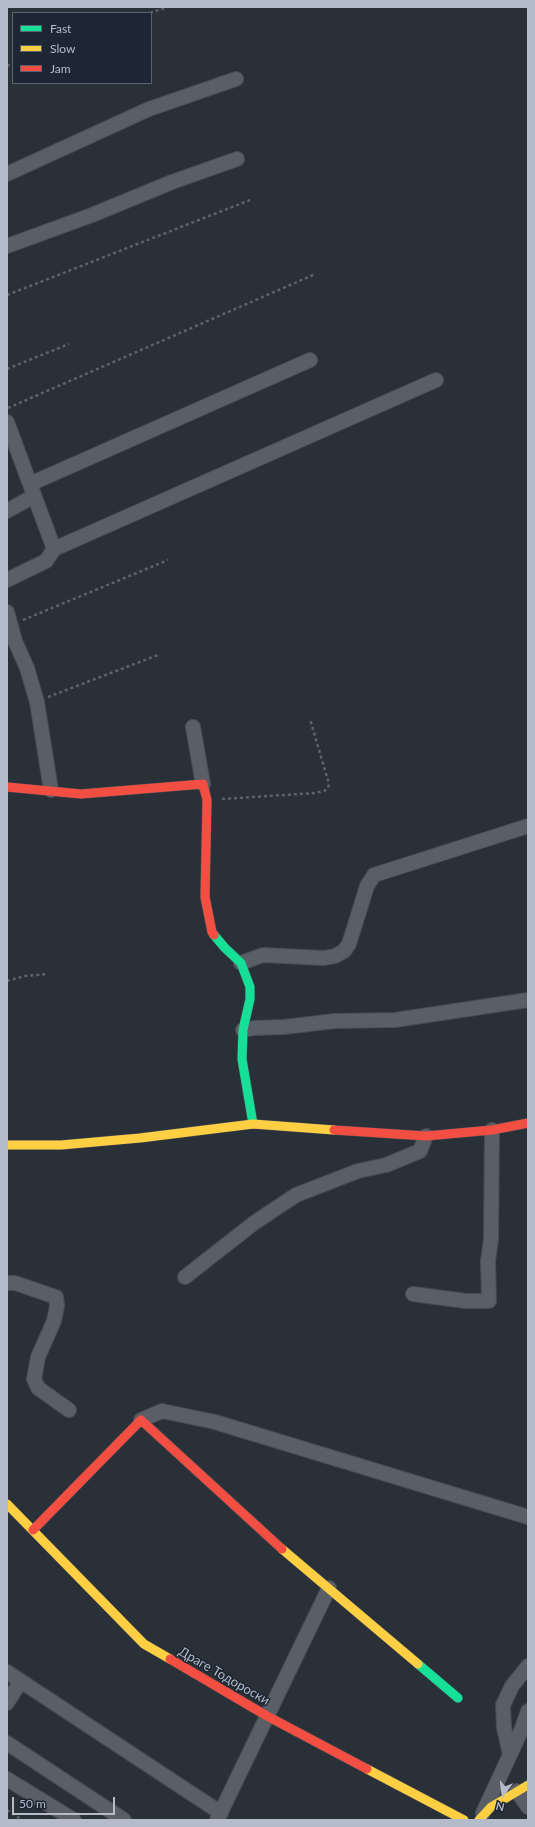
<!DOCTYPE html>
<html>
<head>
<meta charset="utf-8">
<style>
  body { margin:0 }
  #map { position:relative; width:535px; height:1827px; overflow:hidden; background:#2a3038; font-family:Lato,sans-serif }
  canvas { display:block }
  .frame { position:absolute; inset:0; border:8px solid #b4bcc9; pointer-events:none }
  .legend { position:absolute; left:12px; top:12px; width:140px; height:72px; box-sizing:border-box; background:#1d2633; border:1px solid #59626f; margin:0; padding:5px 7px; list-style:none; font-size:12px; color:#b4bcc9 }
  .legend li { display:flex; align-items:center; gap:8px; height:20px }
  .legend b { width:20px; border:1px solid #59626f }
  .north { position:absolute; left:483px; top:1775px; width:40px; height:40px; -webkit-text-stroke:3px #1d2633; paint-order:stroke; rotate:194deg; font-size:11px; font-weight:700; line-height:16px; text-align:center; color:#b4bcc9 }
  .north::after { content:''; display:block; margin:auto; width:14px; height:18px; background:#b4bcc9; clip-path:polygon(50% 0,100% 100%,50% 72%,0 100%) }
  .scale { position:absolute; left:12px; top:1797px; width:103px; height:18px; box-sizing:border-box; border:2px solid #b4bcc9; border-top:0; padding-left:5px; font-size:12px; line-height:14px; white-space:nowrap; color:#b4bcc9; -webkit-text-stroke:3px #1d2633; paint-order:stroke }
</style>
</head>
<body>
<div id="map">
<canvas width="535" height="1827"></canvas>
<div class="frame"></div>
<ul class="legend">
<li><b style="height:5px;background:#16e098"></b>Fast</li>
<li><b style="height:5px;background:#ffcf43"></b>Slow</li>
<li><b style="height:5px;background:#f24e42"></b>Jam</li>
</ul>
<div class="north">N</div>
<div class="scale">50 m</div>
</div>
<script>
const c = document.querySelector('canvas').getContext('2d');
c.lineJoin = 'round';
function toPath(rows) {
  const path = new Path2D();
  for (const r of rows) {
    path.moveTo(r[0], r[1]);
    for (let i = 2; i < r.length; i += 2) path.lineTo(r[i], r[i + 1]);
  }
  return path;
}
function stroke(path, color, width, dash) {
  c.strokeStyle = color;
  c.lineWidth = width;
  c.lineCap = dash ? 'butt' : 'round';
  c.setLineDash(dash || []);
  c.stroke(path);
}
function label(font, color, halo, rows, align = 'center') {
  c.font = font + ' Lato,sans-serif';
  c.lineWidth = 3;
  c.setLineDash([]);
  c.textBaseline = 'middle';
  c.strokeStyle = halo;
  c.fillStyle = color;
  for (const [text, x, y, turn = 0] of rows) {
    c.save();
    c.translate(x, y);
    c.rotate((+turn || 0) * Math.PI / 180);
    c.textAlign = isNaN(turn) ? turn : align;
    if (halo) c.strokeText(text, 0, 0);
    c.fillText(text, 0, 0);
    c.restore();
  }
}
const path = toPath([
  [150,13,168,7],
  [7,66,13,63],
  [7,295,250,200],
  [7,369,69,344],
  [8,408,313,275],
  [23,620,168,560],
  [48,697,158,655],
  [222,799,315,793,324,791,328,788,329,784,310,719],
  [7,981,24,976,47,974],
  [7,1810,22,1820]
]);
const street = toPath([
  [7,174,149,109,236,79],
  [7,246,92,215,172,182,237,159],
  [7,422,54,549,46,561,7,580],
  [30,484,310,360],
  [7,511,34,496],
  [54,549,436,380],
  [7,612,15,641,27,668,37,702,51,790],
  [193,727,203,784],
  [241,963,263,955,324,958,335,956,344,951,349,944,367,886,374,875,528,826],
  [243,1030,254,1028,284,1027,335,1021,395,1020,528,1000],
  [185,1277,254,1223,296,1195,358,1171,386,1165,420,1151,426,1136],
  [7,1283,15,1283,56,1297,57,1306,54,1321,38,1357,34,1379,38,1388,69,1410],
  [413,1294,466,1301,489,1301,488,1261,491,1239,492,1130],
  [141,1420,162,1411,215,1422,528,1517],
  [7,1672,221,1813],
  [7,1703,21,1681],
  [7,1743,124,1820],
  [510,1754,504,1728,503,1705,512,1686,528,1666],
  [7,1779,74,1820],
  [517,1791,528,1807],
  [483,1813,521,1731,528,1711],
  [217,1820,329,1588]
]);
const fast = toPath([
  [214,935,225,948,241,963,250,987,250,999,243,1030,242,1059,253,1124],
  [418,1664,458,1698]
]);
const slow = toPath([
  [7,1145,61,1145,140,1138,253,1124,334,1130],
  [7,1504,144,1644,170,1659],
  [282,1549,418,1664],
  [367,1769,464,1820],
  [479,1820,491,1807,528,1785]
]);
const jam = toPath([
  [7,787,81,794,203,784,207,800,205,897,212,932,214,935],
  [334,1130,426,1136,492,1130,528,1123],
  [33,1530,141,1420,282,1549],
  [170,1659,267,1716,367,1769]
]);
const streetNames = [
  ["Драге Тодороски",224,1676,30]
];
stroke(street, '#484c53', 16);
stroke(fast, '#484c53', 10);
stroke(slow, '#484c53', 10);
stroke(jam, '#484c53', 10);
stroke(path, '#5d636a', 2.5, [3, 3]);
stroke(street, '#5a5e66', 14);
stroke(fast, '#16e098', 9);
stroke(slow, '#ffcf43', 9);
stroke(jam, '#f24e42', 9);
label('13px', '#b4bcc9', '#1d2633', streetNames);
</script>
</body>
</html>
